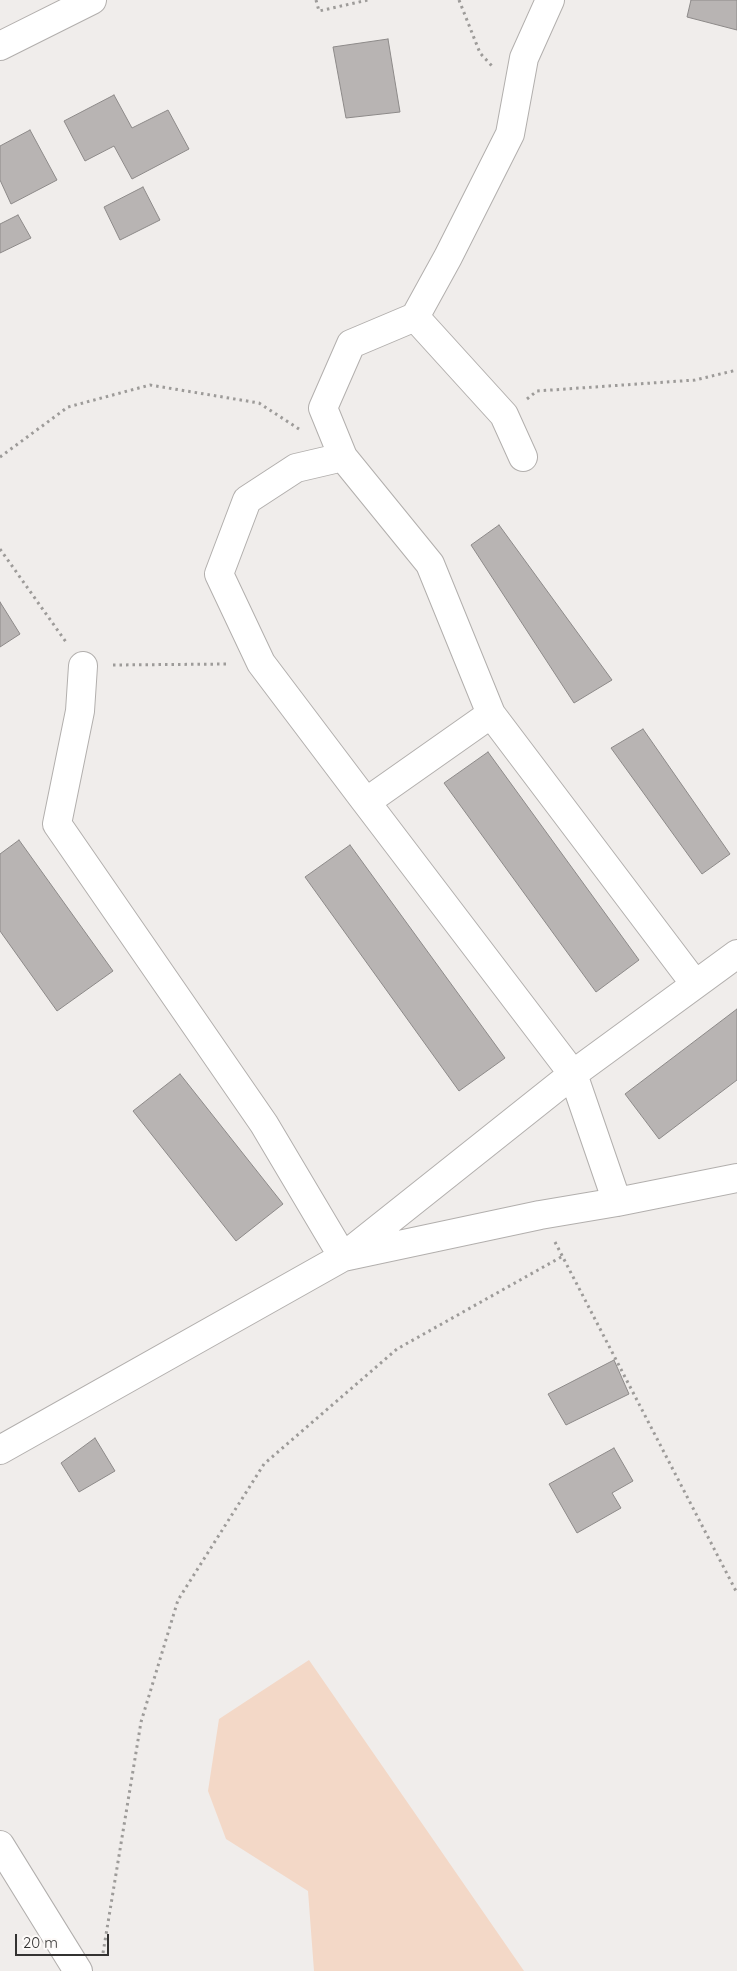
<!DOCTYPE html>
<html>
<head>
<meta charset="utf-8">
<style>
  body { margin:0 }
  #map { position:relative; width:737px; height:1971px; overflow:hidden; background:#f0edeb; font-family:Quicksand,sans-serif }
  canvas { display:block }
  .scale { position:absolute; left:15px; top:1934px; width:94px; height:22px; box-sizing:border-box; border:2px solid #333231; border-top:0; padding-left:6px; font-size:15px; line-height:18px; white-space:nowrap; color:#333231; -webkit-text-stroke:4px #fdfaf8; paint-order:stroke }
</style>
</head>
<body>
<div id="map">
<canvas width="737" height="1971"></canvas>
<div class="scale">20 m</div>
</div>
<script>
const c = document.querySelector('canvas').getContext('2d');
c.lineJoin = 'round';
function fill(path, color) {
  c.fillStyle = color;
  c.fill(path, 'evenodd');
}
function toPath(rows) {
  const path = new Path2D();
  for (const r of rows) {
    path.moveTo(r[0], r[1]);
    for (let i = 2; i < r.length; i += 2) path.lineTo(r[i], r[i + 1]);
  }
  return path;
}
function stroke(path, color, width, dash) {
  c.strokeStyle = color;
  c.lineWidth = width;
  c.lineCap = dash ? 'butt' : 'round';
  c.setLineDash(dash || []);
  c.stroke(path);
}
const green = toPath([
  [309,1660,524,1971,314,1971,308,1891,226,1839,208,1791,219,1719]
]);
const building = toPath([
  [691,0,737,0,737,30,687,17,691,0],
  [388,39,400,112,346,118,333,47,388,39],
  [114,95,132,128,168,110,189,149,132,179,114,146,85,161,64,121,114,95],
  [30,130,57,180,11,204,0,180,0,146,30,130],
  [143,187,160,220,120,240,104,207,143,187],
  [18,215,31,238,0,253,0,224,18,215],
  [499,525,612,680,574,703,471,545,499,525],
  [0,602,20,634,0,647,0,602],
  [643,729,730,854,702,874,611,748,643,729],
  [488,752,639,960,596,992,444,783,488,752],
  [19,840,113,971,57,1011,0,931,0,854,19,840],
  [350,845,505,1058,459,1091,305,877,350,845],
  [737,1009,737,1080,659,1139,625,1094,737,1009],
  [180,1074,283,1204,236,1241,133,1111,180,1074],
  [614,1360,629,1394,566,1425,548,1394,614,1360],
  [95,1438,115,1471,79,1492,61,1463,95,1438],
  [614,1448,633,1481,612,1493,621,1508,577,1533,549,1484,614,1448]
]);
const path = toPath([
  [316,0,319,11,368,0],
  [459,0,480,53,492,66],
  [527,399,537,391,695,380,737,370],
  [0,457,68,407,150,385,259,403,299,429],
  [0,549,66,642],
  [113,665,229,664],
  [555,1242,737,1593],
  [103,1953,141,1722,178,1600,264,1464,397,1349,563,1256]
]);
const minor = toPath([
  [0,46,92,0],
  [415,317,351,344,323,408,343,457,430,564,491,714],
  [343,457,296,468,247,500,219,574,261,663,366,802],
  [523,457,504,415,415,317,448,257,510,134,524,58,550,0],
  [83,666,80,711,57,824,264,1124,343,1257,540,1215,617,1202,737,1178],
  [617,1202,573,1074,366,802,491,714,695,984],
  [0,1450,343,1257,573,1074,737,954]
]);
const major = toPath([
  [0,1845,78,1971]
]);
fill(green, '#f3d8c7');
fill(building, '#b8b4b3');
stroke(building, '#8d8a89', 1);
stroke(minor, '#b2afad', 30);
stroke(major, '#b2afad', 30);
stroke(path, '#9d9b99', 3, [2.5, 4]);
stroke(minor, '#fff', 28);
stroke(major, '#fff', 28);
</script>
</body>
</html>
